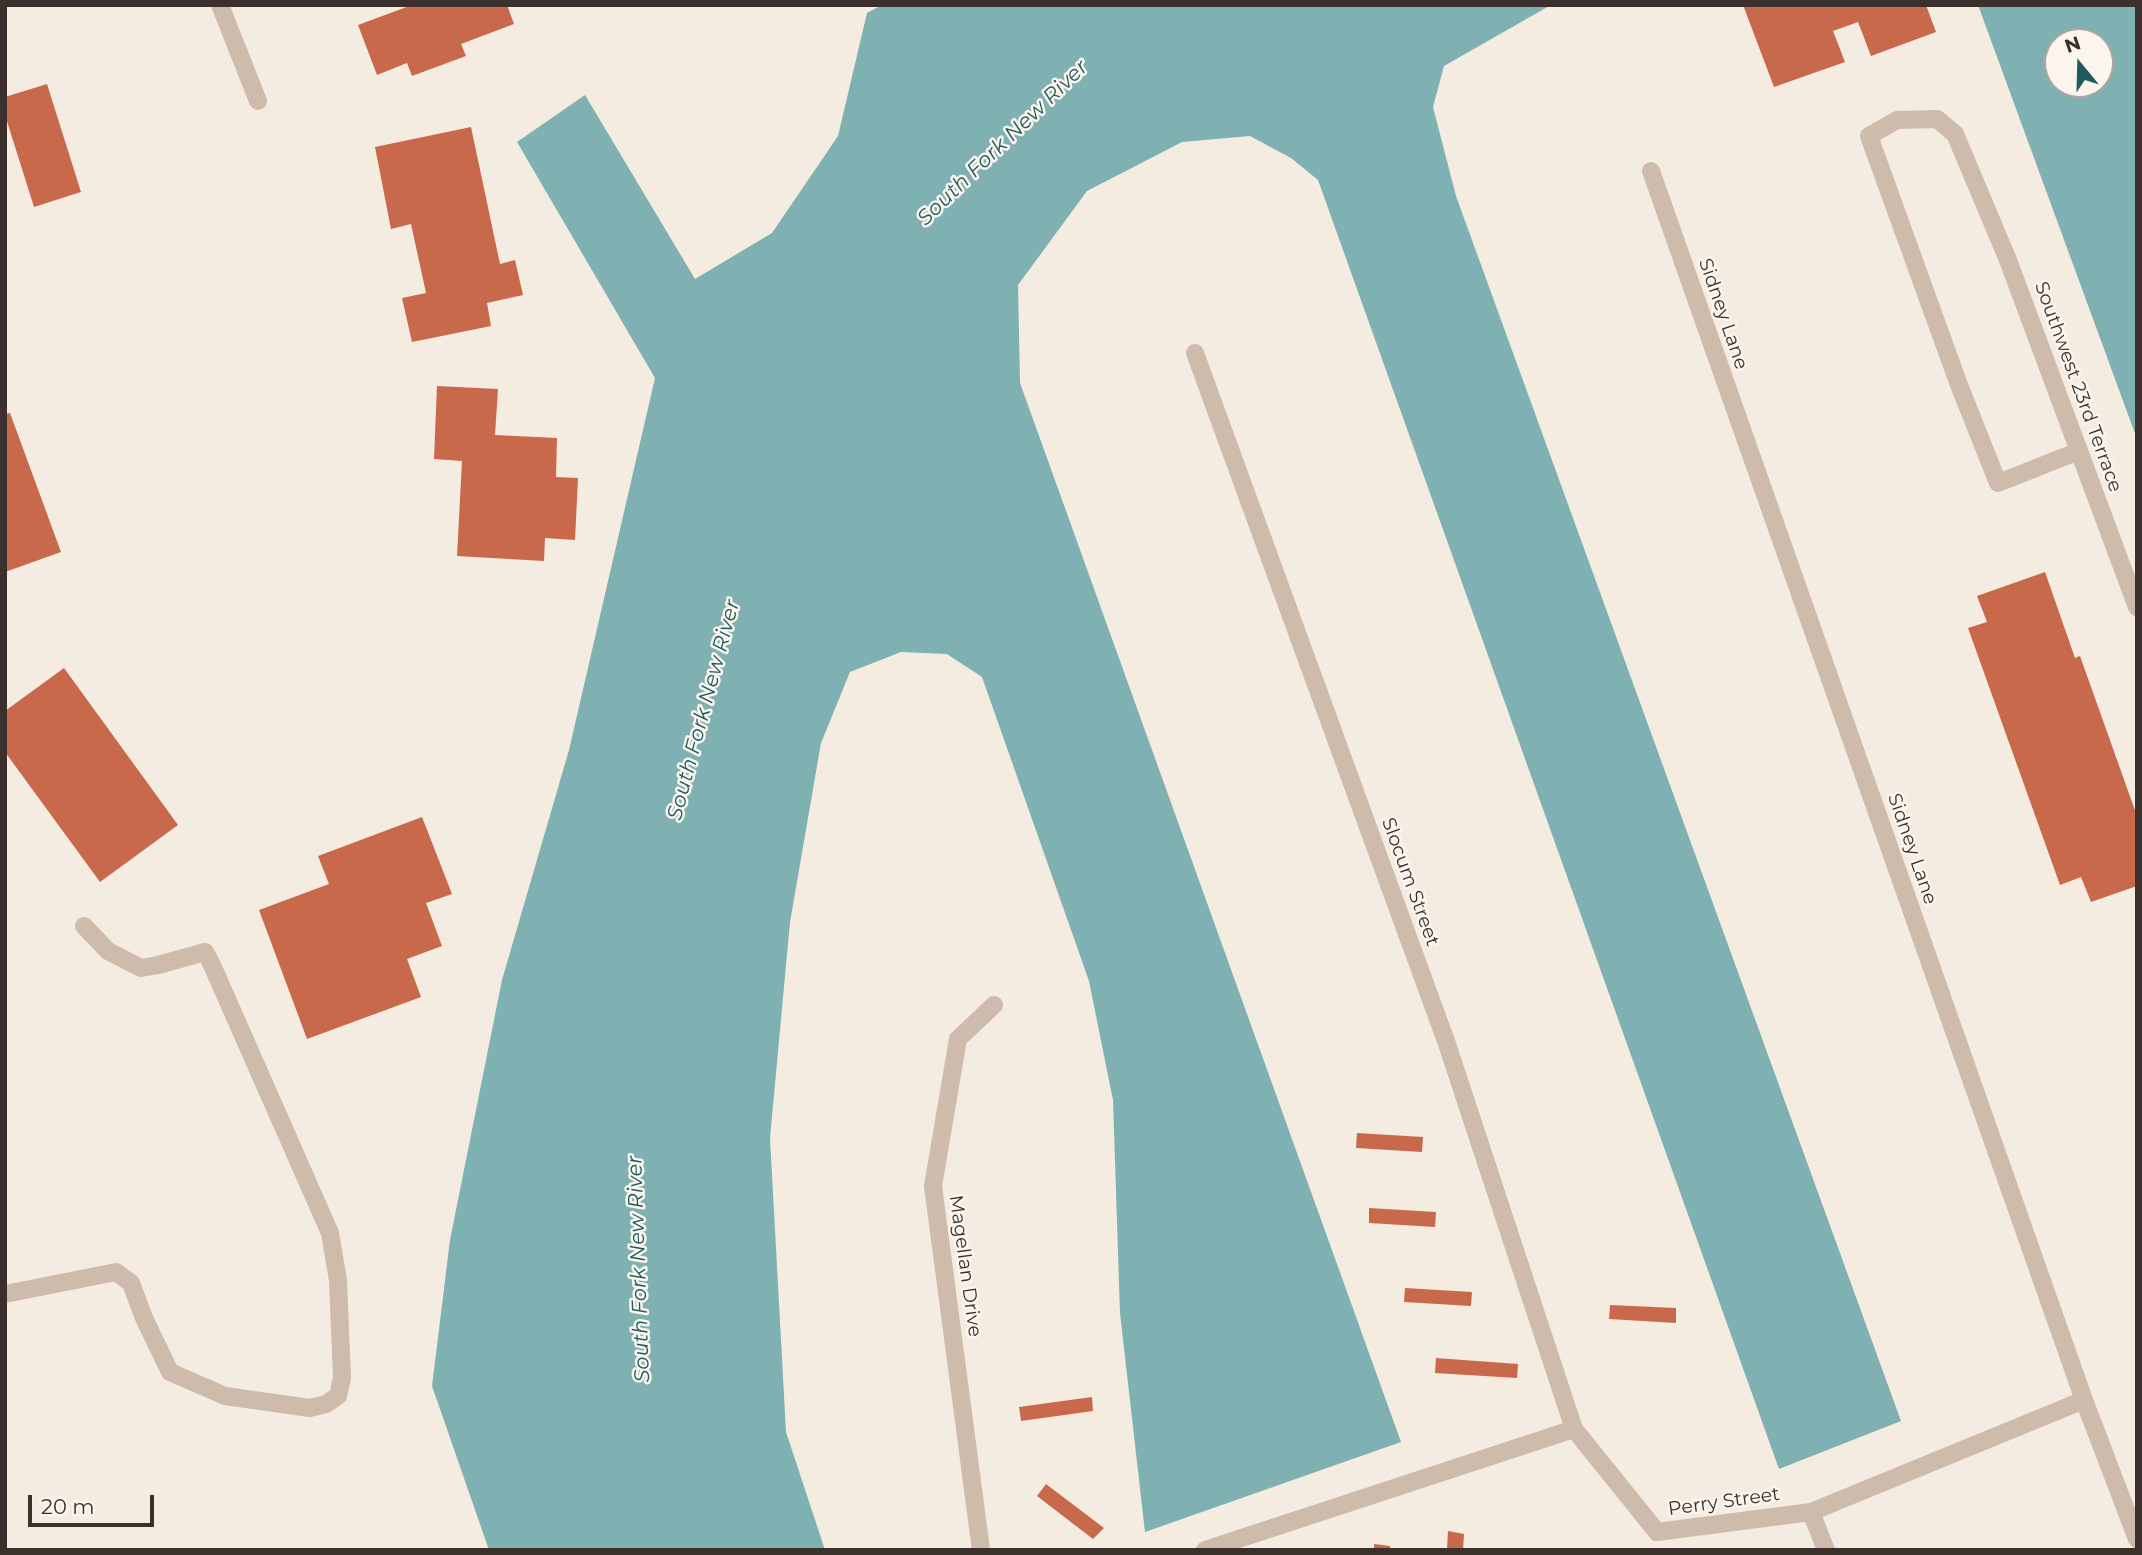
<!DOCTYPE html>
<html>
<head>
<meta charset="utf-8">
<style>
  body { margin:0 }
  #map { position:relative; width:2142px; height:1555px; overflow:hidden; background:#f4ebe1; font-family:Montserrat,sans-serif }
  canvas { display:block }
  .frame { position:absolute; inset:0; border:7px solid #3b302b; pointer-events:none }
  .north { position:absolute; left:2044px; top:28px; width:70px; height:70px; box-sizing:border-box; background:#fbf5ee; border:2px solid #aea6a0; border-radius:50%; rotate:341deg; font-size:19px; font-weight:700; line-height:28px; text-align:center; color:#3b302b }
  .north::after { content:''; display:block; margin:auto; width:24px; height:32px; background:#1f5a5e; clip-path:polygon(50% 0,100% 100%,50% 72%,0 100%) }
  .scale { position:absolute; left:28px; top:1495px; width:126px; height:32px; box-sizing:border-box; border:4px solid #3b302b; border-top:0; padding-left:9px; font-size:21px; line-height:24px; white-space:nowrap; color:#3b302b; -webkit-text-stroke:5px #fbf5ee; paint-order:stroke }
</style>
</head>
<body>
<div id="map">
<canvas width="2142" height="1555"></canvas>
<div class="frame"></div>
<div class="north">N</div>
<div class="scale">20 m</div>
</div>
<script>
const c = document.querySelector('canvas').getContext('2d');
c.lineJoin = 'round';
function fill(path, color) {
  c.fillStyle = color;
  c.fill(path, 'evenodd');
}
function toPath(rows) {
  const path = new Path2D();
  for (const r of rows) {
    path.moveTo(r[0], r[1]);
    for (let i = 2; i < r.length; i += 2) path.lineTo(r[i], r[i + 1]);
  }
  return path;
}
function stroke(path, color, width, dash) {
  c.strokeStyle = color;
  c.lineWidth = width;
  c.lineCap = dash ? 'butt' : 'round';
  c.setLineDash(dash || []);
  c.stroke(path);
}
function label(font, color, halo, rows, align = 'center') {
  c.font = font + ' Montserrat,sans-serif';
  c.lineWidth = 5;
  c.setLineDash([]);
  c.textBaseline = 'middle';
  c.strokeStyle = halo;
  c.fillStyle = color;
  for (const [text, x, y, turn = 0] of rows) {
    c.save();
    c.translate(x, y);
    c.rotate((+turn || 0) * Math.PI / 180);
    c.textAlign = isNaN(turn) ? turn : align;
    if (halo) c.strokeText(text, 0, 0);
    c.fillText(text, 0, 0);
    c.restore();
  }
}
const water = toPath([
  [882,5,1551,5,1444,66,1433,107,1456,196,1901,1421,1779,1469,1318,180,1291,158,1250,136,1182,142,1087,191,1018,285,1020,383,1401,1442,1145,1532,1120,1313,1113,1100,1089,981,982,677,947,654,901,652,850,672,821,743,790,922,770,1138,786,1432,825,1550,489,1550,432,1386,450,1240,502,980,569,750,655,378,517,142,585,95,695,279,772,233,838,136,867,13],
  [1978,5,2137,5,2137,439],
  [2058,42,2100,42,2100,84,2058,84]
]);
const building = toPath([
  [412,5,507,5,514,24,461,44,466,56,412,76,407,63,377,75,358,25],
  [1743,5,1926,5,1936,32,1871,56,1858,22,1833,31,1845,62,1774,87],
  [47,84,81,192,34,207,5,115,5,97],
  [471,127,500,264,515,260,523,295,487,303,491,326,412,342,402,298,426,293,411,224,391,229,375,147],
  [437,386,498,389,495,435,557,438,556,477,578,478,575,540,545,538,544,561,457,556,462,461,434,459],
  [10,413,61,552,5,572,5,414],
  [2045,572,2075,658,2080,656,2137,816,2137,886,2091,902,2081,877,2060,885,1968,628,1987,622,1977,596],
  [64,668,178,825,100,882,5,752,5,711],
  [422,817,452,894,426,903,442,946,407,959,421,997,307,1039,259,910,329,884,318,856],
  [1357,1133,1423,1137,1422,1152,1356,1148],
  [1369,1208,1436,1212,1435,1227,1369,1223],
  [1405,1288,1472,1292,1471,1306,1404,1302],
  [1610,1305,1676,1308,1676,1323,1609,1319],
  [1436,1358,1518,1364,1517,1378,1435,1373],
  [1092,1397,1093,1411,1021,1421,1019,1407],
  [1046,1484,1104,1528,1093,1539,1037,1496],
  [1448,1531,1464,1534,1463,1550,1447,1550],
  [1374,1544,1390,1546,1390,1550,1374,1550]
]);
const service = toPath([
  [2008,260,1955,134,1937,119,1897,120,1869,136,1959,385,1998,483,2079,451],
  [5,1294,116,1272,131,1283,144,1318,170,1372,225,1396,310,1408,326,1404,338,1396,342,1378,338,1280,330,1233,212,965,205,952,158,965,141,968,108,951,84,926]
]);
const minor = toPath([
  [220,5,258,101],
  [1651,171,2084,1400,2137,1539],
  [2008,260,2137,607],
  [1195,353,1446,1041,1574,1429],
  [1811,1512,1826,1550],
  [981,1550,933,1186,958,1039,994,1005],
  [1205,1550,1574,1429,1657,1532,1811,1512,2084,1400]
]);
const streetNames = [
  ["Sidney Lane",1723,314,71],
  ["Southwest 23rd Terrace",2078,387,70],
  ["Sidney Lane",1912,849,71],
  ["Slocum Street",1410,882,70],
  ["Magellan Drive",965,1266,82],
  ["Perry Street",1724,1502,-8]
];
const waterNames = [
  ["South Fork New River",1003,143,-44],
  ["South Fork New River",704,710,-75],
  ["South Fork New River",639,1269,-92]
];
fill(water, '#7fb0b2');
fill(building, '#c8694b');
stroke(service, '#cdbbac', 18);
stroke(minor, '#cdbbac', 18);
label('19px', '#3b302b', '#fbf5ee', streetNames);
label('italic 21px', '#1f5a5e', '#fbf5ee', waterNames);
</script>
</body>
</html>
